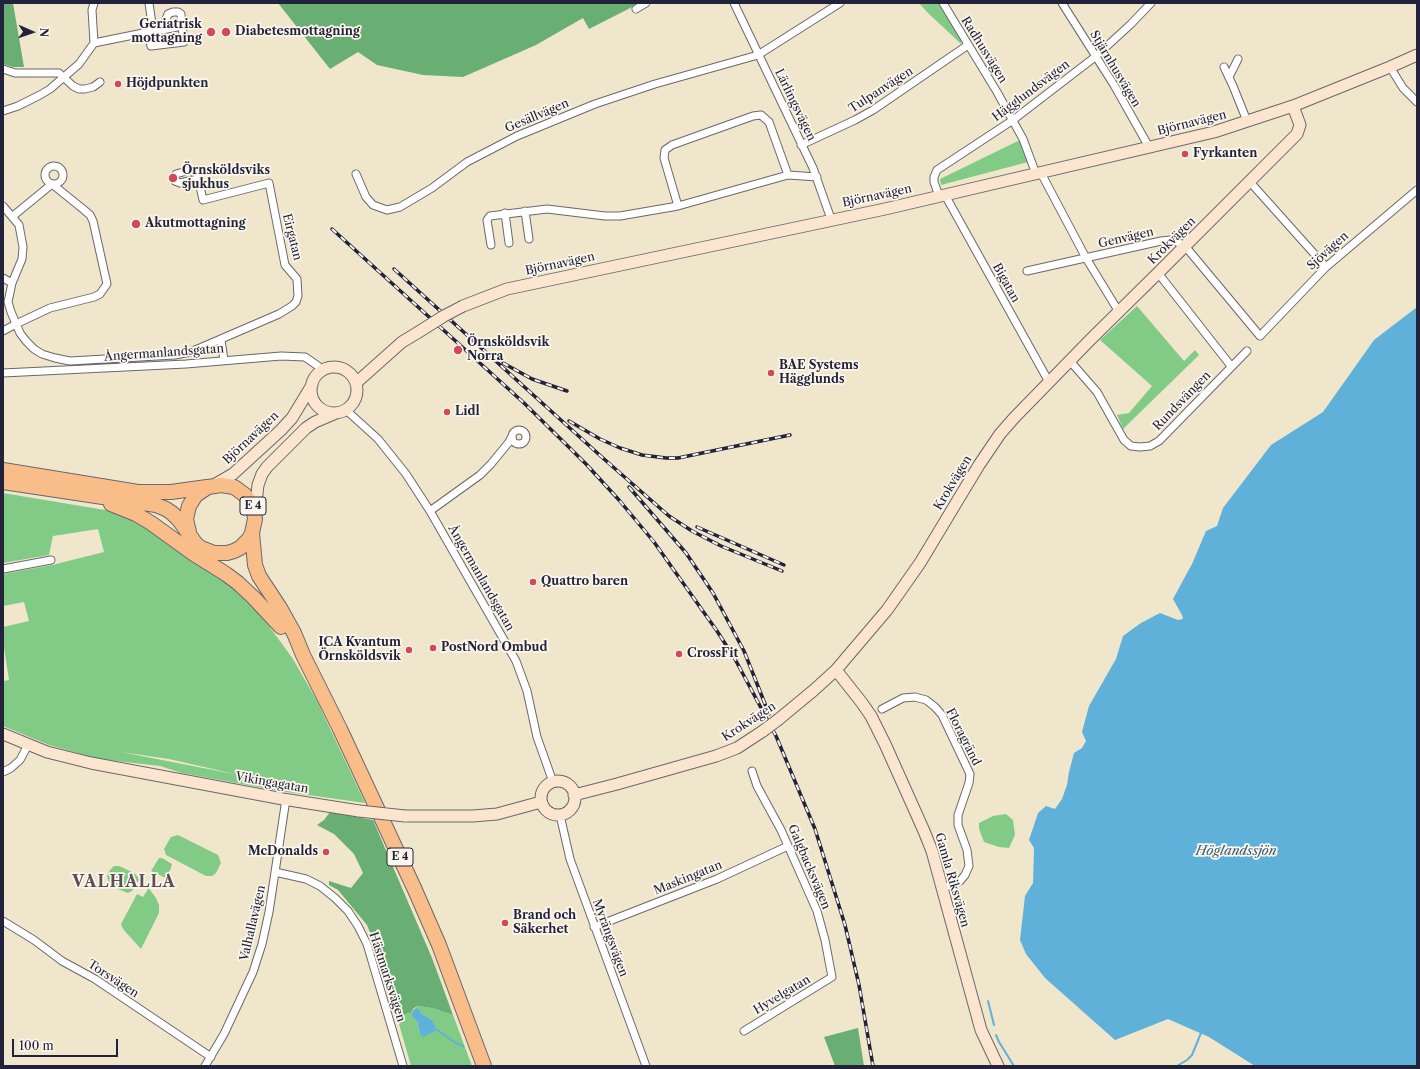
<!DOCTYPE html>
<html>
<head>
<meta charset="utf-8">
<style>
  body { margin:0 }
  #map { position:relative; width:1420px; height:1069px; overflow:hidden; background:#f0e6cb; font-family:"Libre Caslon Text",serif }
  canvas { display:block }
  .frame { position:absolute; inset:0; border:4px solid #22223b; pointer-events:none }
  .north { position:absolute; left:12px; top:12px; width:40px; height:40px; -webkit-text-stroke:3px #fbf7ec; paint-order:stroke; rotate:92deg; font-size:11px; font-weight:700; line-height:16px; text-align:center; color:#22223b }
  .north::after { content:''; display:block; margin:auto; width:14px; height:18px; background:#22223b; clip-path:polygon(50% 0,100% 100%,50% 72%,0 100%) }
  .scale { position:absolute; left:12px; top:1039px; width:106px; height:18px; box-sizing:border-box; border:2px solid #22223b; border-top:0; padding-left:5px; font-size:12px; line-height:14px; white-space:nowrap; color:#22223b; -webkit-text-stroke:3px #fbf7ec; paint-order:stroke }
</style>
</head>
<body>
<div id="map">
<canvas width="1420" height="1069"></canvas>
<div class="frame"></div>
<div class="north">N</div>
<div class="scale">100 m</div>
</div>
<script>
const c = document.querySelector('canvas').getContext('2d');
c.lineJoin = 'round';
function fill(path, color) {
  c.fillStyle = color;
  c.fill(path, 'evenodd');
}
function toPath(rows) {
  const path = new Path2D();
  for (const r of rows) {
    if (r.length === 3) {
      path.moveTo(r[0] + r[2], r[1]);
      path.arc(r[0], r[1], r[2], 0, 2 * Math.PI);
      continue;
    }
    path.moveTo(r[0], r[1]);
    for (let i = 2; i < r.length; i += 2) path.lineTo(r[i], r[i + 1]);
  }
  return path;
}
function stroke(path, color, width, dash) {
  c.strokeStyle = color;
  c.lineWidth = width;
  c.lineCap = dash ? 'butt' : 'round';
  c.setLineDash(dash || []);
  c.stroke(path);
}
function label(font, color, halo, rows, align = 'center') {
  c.font = font + ' "Libre Caslon Text",serif';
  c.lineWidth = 3.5;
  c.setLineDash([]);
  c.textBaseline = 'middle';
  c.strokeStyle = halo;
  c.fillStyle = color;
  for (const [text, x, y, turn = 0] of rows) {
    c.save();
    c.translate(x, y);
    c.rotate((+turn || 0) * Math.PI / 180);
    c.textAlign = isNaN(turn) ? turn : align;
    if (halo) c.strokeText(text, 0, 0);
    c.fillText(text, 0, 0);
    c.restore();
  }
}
const green = toPath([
  [919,3,940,3,962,39,961,44,927,12],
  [1020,140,1028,162,941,185,940,179],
  [1137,306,1184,361,1195,350,1199,355,1123,429,1117,415,1129,413,1152,386,1100,340],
  [3,493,123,513,202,552,258,611,293,659,317,701,365,803,280,791,182,773,160,766,99,759,49,745,3,726,3,681,9,680,3,641,3,627,29,621,24,602,3,606,3,574,52,565,104,552,98,529,53,536,49,555,3,563],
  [121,752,169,759,239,775],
  [1006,814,1013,820,1015,835,1009,848,999,847,984,842,979,829,979,823,993,816],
  [178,835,218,855,221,863,216,873,212,876,206,876,166,855,164,849,171,837],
  [159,858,162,858,172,864,171,868,166,878,151,871],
  [114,866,119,866,134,873,138,877,139,880,132,891,128,893,110,886,107,876,110,870],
  [144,882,156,898,159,905,159,913,141,949,123,929,121,924,137,894,143,897,148,889,143,885],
  [417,1006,432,1008,453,1015,472,1066,411,1066,397,1017,412,1012],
  [421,1013,432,1020,420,1034,417,1021]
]);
const forest = toPath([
  [3,3,13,3,24,67,13,67,3,64],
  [278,3,640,3,589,29,583,18,536,45,463,77,423,75,377,65,358,52,330,69],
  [330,812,373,820,432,958,453,1015,432,1008,417,1006,413,1009,412,1012,397,1017,381,960,367,925,338,890,329,885,329,881,351,888,363,873,354,854,334,834,317,825,324,820],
  [858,1028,864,1066,835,1066,824,1037]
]);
const water = toPath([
  [1417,307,1417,1066,1255,1066,1209,1037,1168,1019,1115,1040,1045,978,1026,954,1020,940,1025,896,1033,883,1034,848,1029,840,1038,813,1046,806,1055,809,1062,799,1067,785,1069,772,1074,753,1082,748,1086,741,1082,732,1089,706,1116,659,1123,636,1141,623,1160,613,1178,620,1183,619,1182,615,1173,599,1192,564,1206,531,1217,526,1223,508,1271,445,1323,412,1374,340],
  [417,1008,421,1013,432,1020,437,1030,423,1037,420,1034,417,1021,412,1015,413,1010]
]);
const stream = toPath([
  [988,1001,994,1025],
  [437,1030,456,1043,463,1046],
  [996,1035,999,1042,1014,1066],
  [1177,1066,1187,1060,1192,1055,1201,1033]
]);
const street = toPath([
  [734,3,813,168,831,219],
  [943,3,997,92,1023,139,1036,174],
  [1062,3,1114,85,1149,147],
  [636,9,646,3],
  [162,30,168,14,173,12,178,12,181,14,182,26,184,42,151,46,148,32,162,30,182,26],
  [94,43,148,32,152,24,149,3],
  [1224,67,1233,86,1247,121],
  [1390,67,1403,88,1417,102],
  [3,69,15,73,59,73,73,86,79,89,85,89,93,87,100,82],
  [1229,77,1238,59],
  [3,111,18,106,40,95,50,89,79,64,94,43,92,10,94,3],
  [801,145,855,120,873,110,968,45],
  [54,175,9],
  [1041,173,1086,258,1119,312],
  [356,174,366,197,373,205,387,210,400,207,432,188,467,162,517,136,595,104,655,84,758,55,840,3],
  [1250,182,1326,267],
  [945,195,1049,382],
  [939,196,934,182,934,177,937,170,1013,120,1095,57,1131,24,1151,3],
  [3,206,19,225,23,247,22,259,12,283,8,302,11,312,20,333,26,341,34,349,42,354,55,358,70,361,175,355,190,352,200,348,279,314,292,306,296,302,298,296,297,279,285,265,269,183,203,200,197,173,190,170,176,174,175,177,175,181,180,183,198,179],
  [678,206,664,158,665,150,672,145,753,116,761,115,769,122,788,175],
  [525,211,529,239],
  [505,213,509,243],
  [491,245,487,220,490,216,547,209,605,216,620,216,678,206,788,175,817,177],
  [1027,271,1161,241,1170,240,1175,241,1185,246,1260,336,1326,267,1417,190],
  [1158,273,1231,366],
  [3,278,12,283],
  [3,331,16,324,50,308,94,297,100,294,107,284,93,221,90,215,83,209,52,184,13,216],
  [221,340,224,360],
  [1070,361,1097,392,1124,440,1131,446,1140,447,1150,446,1159,441,1247,351],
  [3,373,186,364,281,356,305,357,318,366,322,371],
  [346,410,378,439,406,474,430,511,516,661,527,691,537,737,553,782],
  [519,437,7],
  [430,511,480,475,491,464,509,442,512,436],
  [3,569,51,560],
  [882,709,903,698,915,697,926,700,935,707,942,715,970,774,969,783,958,815,958,825,967,850,969,866,965,875,960,881,952,885,942,888],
  [3,772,11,768,20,760,28,745],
  [560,815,570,859,646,1066],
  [275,872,306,879,320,886,335,898,348,911,358,926,367,944,403,1066],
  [3,921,34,940,62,961,95,979,211,1057],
  [594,927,717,879,788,846],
  [744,1031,832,977,825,940,817,911,781,830,757,786,752,771],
  [205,1066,224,1034,253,972,262,944,269,912,286,799]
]);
const secondary = toPath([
  [463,306,507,289,885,209,1214,132,1293,106,1390,67,1417,55],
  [334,390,23],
  [356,383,402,342,417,333],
  [214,485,233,474,281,430,292,418,312,385],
  [255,512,258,485,262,474,267,467,306,428,315,422,336,413],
  [836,670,862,703,871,716,885,744,924,831,932,851,981,1030,998,1066],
  [779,719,814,690,836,670,887,610,920,563,979,465,1000,434,1014,418,1091,339,1158,273,1297,134,1300,125,1293,106],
  [3,734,47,752,91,763,283,799,359,811],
  [558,798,17],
  [574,795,617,784,716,756,737,748,763,731],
  [405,816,473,816,497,814,541,802]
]);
const highway = toPath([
  [3,470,138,492,171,492,207,487],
  [3,482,156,505,166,509,172,513,179,520,196,544,201,548,214,553,227,553,234,551,240,548,249,539,252,533,255,519,253,506,245,495,234,487,221,485,208,487,196,495,189,506,186,519,189,532],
  [111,504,136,514,151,523,194,554,226,574,238,583,254,598,281,627],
  [252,533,255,565,259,576,280,608,294,633,303,655,340,729,415,890,439,945,484,1066]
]);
const rail = toPath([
  [332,229,524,403,586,464,619,500,654,542,717,631,735,659,776,736,815,829,845,925,859,985,873,1066],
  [394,269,604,459,669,516,692,531,721,546,782,571],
  [503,363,532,379,567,391],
  [569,421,600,439,620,448,642,455,666,458,678,458,790,435],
  [629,487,686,553,713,593,744,651,769,714],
  [697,527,784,565]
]);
const secondaryBridge = toPath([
  [417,333,444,316,463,306],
  [763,731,779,719],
  [359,811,405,816]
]);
const markers = [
  [211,32,5,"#d1495b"],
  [226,32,5,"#d1495b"],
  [118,84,4,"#d1495b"],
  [1185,154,4,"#d1495b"],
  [173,178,5,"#d1495b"],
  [136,224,5,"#d1495b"],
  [458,350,5,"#d1495b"],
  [771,373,4,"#d1495b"],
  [447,412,4,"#d1495b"],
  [533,582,4,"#d1495b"],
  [433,648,4,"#d1495b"],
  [409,650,4,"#d1495b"],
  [679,654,4,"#d1495b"],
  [326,852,4,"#d1495b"],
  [505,923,4,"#d1495b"]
];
const shields = [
  [253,506,26],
  [400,857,26]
];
const shieldNames = [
  ["E 4",253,506],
  ["E 4",400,857]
];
const poiNames = [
  ["Geriatrisk",202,25,"right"],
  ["mottagning",202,39,"right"],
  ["Diabetesmottagning",235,32],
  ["Höjdpunkten",126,84],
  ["Fyrkanten",1193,154],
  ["Örnsköldsviks",182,171],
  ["sjukhus",182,185],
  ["Akutmottagning",145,224],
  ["Örnsköldsvik",467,343],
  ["Norra",467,357],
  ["BAE Systems",779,366],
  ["Hägglunds",779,380],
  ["Lidl",455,412],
  ["Quattro baren",541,582],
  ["ICA Kvantum",401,643,"right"],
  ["Örnsköldsvik",401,657,"right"],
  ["PostNord Ombud",441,648],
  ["CrossFit",687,654],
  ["McDonalds",318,852,"right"],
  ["Brand och",513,916],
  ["Säkerhet",513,930]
];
const streetNames = [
  ["Radhusvägen",984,50,58],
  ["Stjärnhusvägen",1115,69,59],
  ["Tulpanvägen",881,90,-33],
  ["Hägglundsvägen",1031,91,-37],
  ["Lärlingsvägen",795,105,64],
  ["Gesällvägen",537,116,-23],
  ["Björnavägen",1192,123,-14],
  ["Björnavägen",877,196,-12],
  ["Eirgatan",292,237,76],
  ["Genvägen",1126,238,-13],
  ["Krokvägen",1172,241,-45],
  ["Sjövägen",1328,251,-42],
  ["Björnavägen",560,264,-12],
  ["Bigatan",1006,283,61],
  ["Ångermanlandsgatan",164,353,-4],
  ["Rundsvängen",1182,401,-46],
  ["Björnavägen",251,438,-43],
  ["Krokvägen",953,483,-59],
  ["Ångermanlandsgatan",481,578,60],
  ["Krokvägen",749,722,-33],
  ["Floragränd",963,737,63],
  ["Vikingagatan",272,783,10],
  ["Galgbacksvägen",809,867,67],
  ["Maskingatan",688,878,-22],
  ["Gamla Riksvägen",952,880,74],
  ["Valhallavägen",253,923,-77],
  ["Myrängsvägen",610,938,70],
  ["Hästmarksvägen",387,977,72],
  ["Torsvägen",113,979,33],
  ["Hyvelgatan",782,995,-31]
];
const waterNames = [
  ["Höglandssjön",1236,851]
];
const districtNames = [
  ["VALHALLA",124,882]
];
fill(green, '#82cb87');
fill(forest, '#69af74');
fill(water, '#5fb1da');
stroke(stream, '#5fb1da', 2);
stroke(street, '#6a676d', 9);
stroke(secondary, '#6a676d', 13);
stroke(highway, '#6a676d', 16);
stroke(street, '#fff', 7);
stroke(secondary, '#fce5cf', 11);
stroke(highway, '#f8bd88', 14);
stroke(rail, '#22223b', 3.5);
stroke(rail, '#fbf7ec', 2, [6]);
stroke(secondaryBridge, '#6a676d', 13, []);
stroke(secondaryBridge, '#fce5cf', 11);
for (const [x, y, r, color] of markers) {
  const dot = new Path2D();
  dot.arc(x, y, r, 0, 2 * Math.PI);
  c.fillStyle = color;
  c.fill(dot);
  stroke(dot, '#fbf7ec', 1.5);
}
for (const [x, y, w] of shields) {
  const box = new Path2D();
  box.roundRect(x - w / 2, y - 9, w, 18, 3);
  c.fillStyle = '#fbf7ec';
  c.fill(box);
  stroke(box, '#22223b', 1);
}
label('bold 11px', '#22223b', null, shieldNames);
label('bold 12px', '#22223b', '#fbf7ec', poiNames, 'left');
label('12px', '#22223b', '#fbf7ec', streetNames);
label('italic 13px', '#3a5b7b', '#fbf7ec', waterNames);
c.letterSpacing = '1px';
label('bold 16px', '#5e4d57', '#fbf7ec', districtNames);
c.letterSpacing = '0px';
</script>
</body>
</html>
